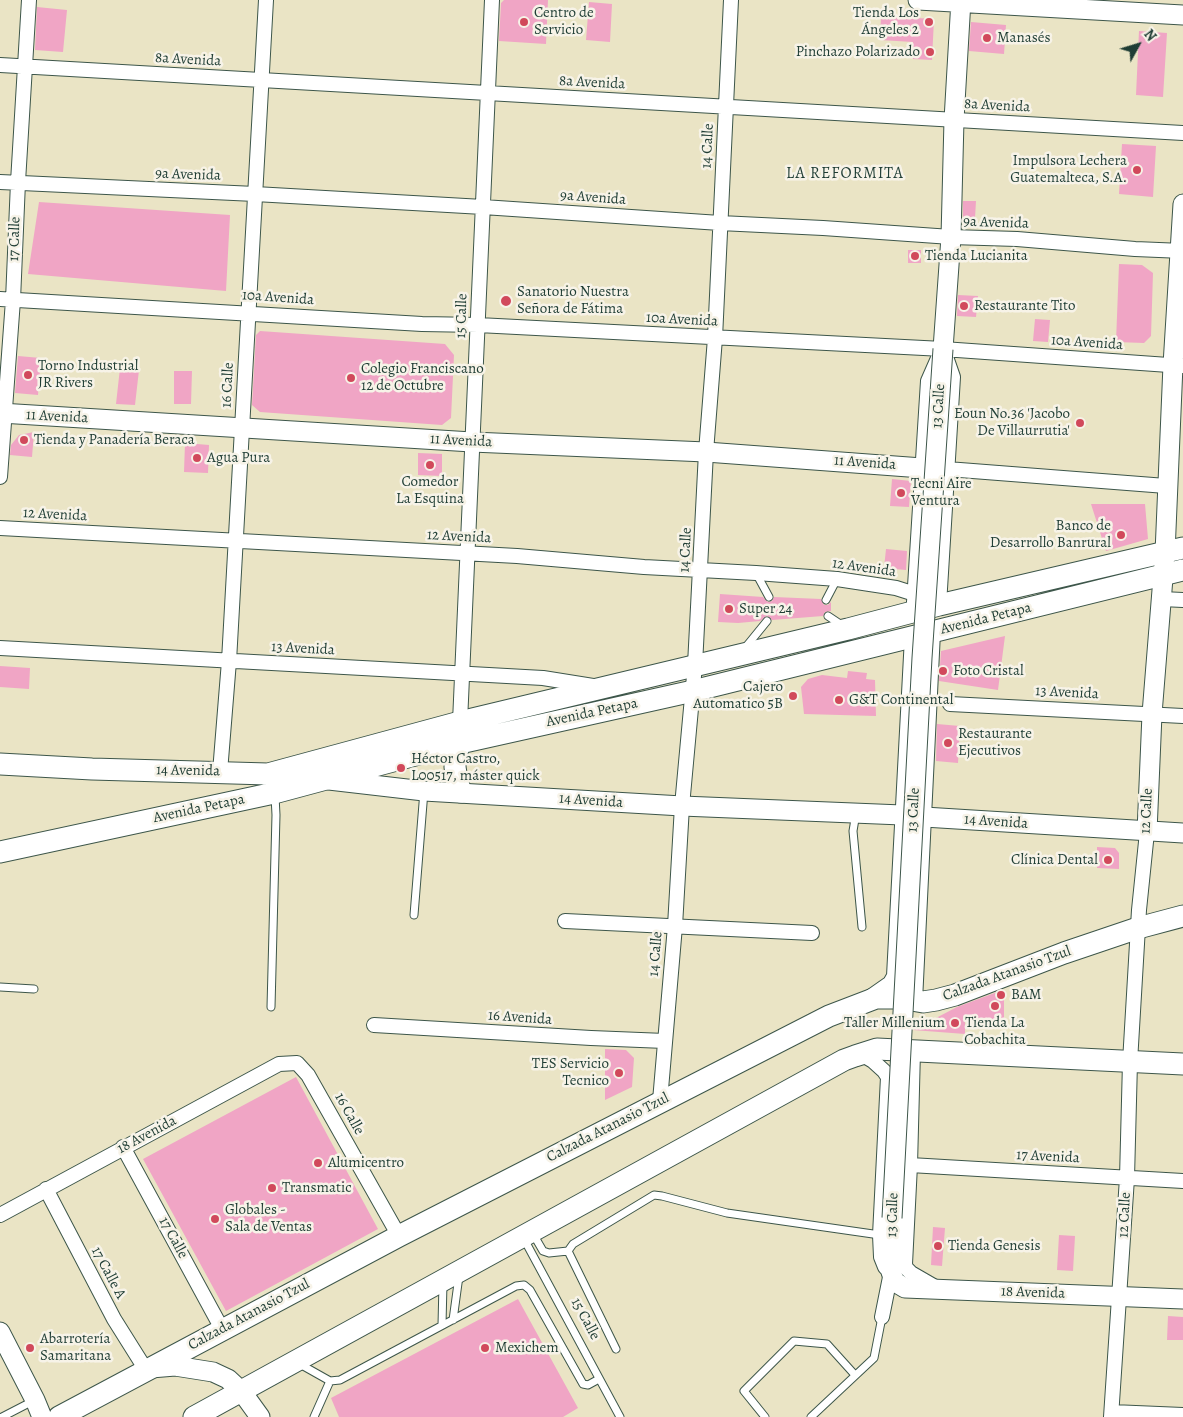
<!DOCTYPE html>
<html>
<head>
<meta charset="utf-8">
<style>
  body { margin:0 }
  #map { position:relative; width:1183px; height:1417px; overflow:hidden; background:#eae4c5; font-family:Alegreya,serif }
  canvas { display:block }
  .north { position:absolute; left:1113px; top:20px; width:50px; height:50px; -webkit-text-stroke:4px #f7f3e8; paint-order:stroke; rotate:51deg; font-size:14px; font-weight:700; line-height:20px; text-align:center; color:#1f3d34 }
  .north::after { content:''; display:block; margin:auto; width:18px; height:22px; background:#1f3d34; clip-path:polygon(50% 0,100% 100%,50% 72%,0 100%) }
</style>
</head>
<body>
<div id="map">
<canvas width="1183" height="1417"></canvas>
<div class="north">N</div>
</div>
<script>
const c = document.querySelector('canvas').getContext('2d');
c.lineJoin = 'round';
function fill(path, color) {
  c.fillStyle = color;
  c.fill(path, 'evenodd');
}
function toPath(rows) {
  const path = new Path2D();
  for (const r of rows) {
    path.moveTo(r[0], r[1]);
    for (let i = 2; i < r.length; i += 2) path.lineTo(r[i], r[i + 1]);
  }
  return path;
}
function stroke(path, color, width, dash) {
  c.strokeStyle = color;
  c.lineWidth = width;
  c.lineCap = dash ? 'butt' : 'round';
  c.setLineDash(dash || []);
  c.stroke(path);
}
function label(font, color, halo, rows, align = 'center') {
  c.font = font + ' Alegreya,serif';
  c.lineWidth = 5;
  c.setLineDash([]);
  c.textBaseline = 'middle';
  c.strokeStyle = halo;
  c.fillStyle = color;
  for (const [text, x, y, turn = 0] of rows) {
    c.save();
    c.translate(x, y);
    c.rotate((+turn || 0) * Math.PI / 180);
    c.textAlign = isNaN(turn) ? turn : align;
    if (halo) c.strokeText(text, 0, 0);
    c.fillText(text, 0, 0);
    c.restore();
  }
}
const building = toPath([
  [504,0,548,0,546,44,499,41,501,3],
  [589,2,612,4,610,42,586,40],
  [37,7,67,10,63,52,35,50],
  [881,16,934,19,932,60,913,59,913,42,880,40],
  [971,22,1006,25,1004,54,969,51],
  [1139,31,1167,33,1163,97,1136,95],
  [1122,144,1156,146,1153,197,1119,194],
  [963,201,976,201,975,218,963,217],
  [39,202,230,215,226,291,28,274],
  [908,250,921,250,921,263,908,263],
  [1119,264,1142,265,1153,273,1151,336,1144,343,1116,342],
  [958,295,978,296,976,317,957,316],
  [1035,319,1050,320,1048,342,1033,341],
  [260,331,445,344,454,355,451,418,442,425,260,412,252,405,256,335],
  [18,356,41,358,38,395,15,393],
  [120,368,139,370,135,405,116,404],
  [174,371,192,371,191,404,174,404],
  [34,432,32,457,10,455,11,445,19,435],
  [185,443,209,445,208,473,184,472],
  [418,453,442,454,442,476,418,475],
  [892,479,911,481,909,507,890,506],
  [1091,504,1145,504,1148,539,1106,551],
  [886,549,907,551,906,570,884,568],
  [720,594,763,597,768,602,772,601,774,597,821,599,824,605,828,605,831,602,831,611,825,612,823,616,772,620,767,616,760,621,738,623,718,622],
  [1005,636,998,690,939,681,941,651],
  [0,666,30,668,29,689,0,687],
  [848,671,867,673,866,679,875,680,876,716,804,714,801,687,808,679,822,675,847,678],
  [937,724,960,726,958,763,936,761],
  [1097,847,1115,848,1119,853,1119,869,1097,868],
  [1000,991,1004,991,1004,1020,965,1020,965,1034,913,1030,957,1007],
  [605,1049,626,1050,634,1058,632,1087,605,1100],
  [296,1077,378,1229,226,1311,143,1159],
  [933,1227,945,1228,942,1266,931,1265],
  [1059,1235,1075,1236,1073,1271,1057,1270],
  [518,1299,578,1408,563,1417,339,1417,331,1398],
  [1168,1316,1183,1317,1183,1340,1167,1340]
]);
const lane = toPath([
  [756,573,769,597],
  [826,600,837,579],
  [828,616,843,626],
  [745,648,767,621],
  [856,813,853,831,862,927],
  [414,915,424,791],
  [0,987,34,989],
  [271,1007,276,815,275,796],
  [532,1232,543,1251,549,1253,568,1251],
  [524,1239,620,1417],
  [453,1320,459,1276],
  [442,1325,443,1283],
  [616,1349,568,1251,573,1244,654,1195,662,1196,727,1213,880,1235],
  [298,1363,330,1381,340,1380,516,1286,524,1285,530,1290,583,1384,588,1385,599,1379],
  [2,1417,35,1400],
  [314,1417,330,1381],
  [765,1417,744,1391,794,1341,827,1344,855,1375],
  [811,1417,874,1358,882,1317]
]);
const street = toPath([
  [0,65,1183,133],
  [0,182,255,194,483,207,720,223,823,228,951,237,1017,239,1135,249,1183,251],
  [0,299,422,324,478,325,943,349,1183,366],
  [947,469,1166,486],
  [0,477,13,300,18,182,29,0],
  [0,528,517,556,644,567,756,573,837,579,896,588,915,594],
  [1162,599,1183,600],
  [914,602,928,381,939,356],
  [939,605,953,377,945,354],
  [0,648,543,678,593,686],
  [950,704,1183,716],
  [460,722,492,0],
  [220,772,229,661,266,0],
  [565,921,812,933],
  [870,997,890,983,894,976,912,637],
  [915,1001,933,632],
  [374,1025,591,1038,665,1041],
  [913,1051,910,1165,905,1264,906,1268,911,1273,937,1288],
  [861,1054,873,1061,884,1071,888,1077,880,1235,881,1257,885,1267,891,1272,882,1317],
  [660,1101,675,926,682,806,695,665,706,452,715,338,731,0],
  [123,1147,222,1329],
  [910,1165,1183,1181],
  [46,1189,114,1319,146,1370],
  [0,1215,279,1064,297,1063,308,1075,399,1236],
  [1112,1412,1183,1415],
  [1111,1417,1127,1178,1130,1062,1139,910,1147,832]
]);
const secondary = toPath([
  [918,0,1183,15],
  [943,349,951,237,954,120,961,0],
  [0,413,472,442,706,452,922,468],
  [329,780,424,791,682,806,902,815,924,817,1183,833],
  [1147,832,1152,714,1165,553,1173,365,1183,204],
  [892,1218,891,1272,895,1282,905,1288,1183,1299],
  [0,1332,35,1400,42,1417],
  [151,1368,175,1366,213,1372,228,1379,242,1392,260,1417]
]);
const primary = toPath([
  [460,743,456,755,455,767,457,780,461,792],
  [0,764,92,769,268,774,460,722,848,629,939,605,1183,548],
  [0,852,274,793,460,743,693,691,1183,570],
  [59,1417,399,1236,829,1016,876,998,900,998,923,1002,936,1000,955,995,1064,953,1138,928,1183,916],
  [194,1417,844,1060,855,1056,877,1049,1183,1064]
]);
const secondaryBridge = toPath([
  [892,1218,922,658,943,349]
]);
const markers = [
  [524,22,5,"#d1495b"],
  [929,22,5,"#d1495b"],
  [987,38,5,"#d1495b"],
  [930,52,5,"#d1495b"],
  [1137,170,5,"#d1495b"],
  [915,256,5,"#d1495b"],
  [506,301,6,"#d1495b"],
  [964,306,5,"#d1495b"],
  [28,375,5,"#d1495b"],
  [351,378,5,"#d1495b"],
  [1080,423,5,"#d1495b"],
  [24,440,5,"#d1495b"],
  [197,458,5,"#d1495b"],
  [430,465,5,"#d1495b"],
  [901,493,5,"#d1495b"],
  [1121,535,5,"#d1495b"],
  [729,609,5,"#d1495b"],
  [943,671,5,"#d1495b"],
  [793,696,5,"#d1495b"],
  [839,700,5,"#d1495b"],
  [948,743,5,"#d1495b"],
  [401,768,5,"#d1495b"],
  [1108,860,5,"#d1495b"],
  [1001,995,5,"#d1495b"],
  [995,1006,5,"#d1495b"],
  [955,1023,5,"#d1495b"],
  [619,1073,5,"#d1495b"],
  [318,1163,5,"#d1495b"],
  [272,1188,5,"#d1495b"],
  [215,1219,5,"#d1495b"],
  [938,1246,5,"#d1495b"],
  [30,1348,5,"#d1495b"],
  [485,1348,5,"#d1495b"]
];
const poiNames = [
  ["Centro de",534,13],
  ["Servicio",534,30],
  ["Tienda Los",919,13,"right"],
  ["Ángeles 2",919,30,"right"],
  ["Manasés",997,38],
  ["Pinchazo Polarizado",920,52,"right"],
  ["Impulsora Lechera",1127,161,"right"],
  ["Guatemalteca, S.A.",1127,178,"right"],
  ["Tienda Lucianita",925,256],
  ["Sanatorio Nuestra",517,292],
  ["Señora de Fátima",517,309],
  ["Restaurante Tito",974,306],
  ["Torno Industrial",38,366],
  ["JR Rivers",38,383],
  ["Colegio Franciscano",361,369],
  ["12 de Octubre",361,386],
  ["Eoun No.36 'Jacobo",1070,414,"right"],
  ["De Villaurrutia'",1070,431,"right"],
  ["Tienda y Panadería Beraca",34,440],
  ["Agua Pura",207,458],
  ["Comedor",430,482,"center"],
  ["La Esquina",430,499,"center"],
  ["Tecni Aire",911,484],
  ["Ventura",911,501],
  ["Banco de",1111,526,"right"],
  ["Desarrollo Banrural",1111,543,"right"],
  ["Super 24",739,609],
  ["Foto Cristal",953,671],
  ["Cajero",783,687,"right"],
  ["Automatico 5B",783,704,"right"],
  ["G&T Continental",849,700],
  ["Restaurante",958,734],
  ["Ejecutivos",958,751],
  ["Héctor Castro,",411,759],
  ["L00517, máster quick",411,776],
  ["Clínica Dental",1098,860,"right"],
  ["BAM",1011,995],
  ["Taller Millenium",945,1023,"right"],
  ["Tienda La",995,1023,"center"],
  ["Cobachita",995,1040,"center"],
  ["TES Servicio",609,1064,"right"],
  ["Tecnico",609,1081,"right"],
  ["Alumicentro",328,1163],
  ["Transmatic",282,1188],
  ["Globales -",225,1210],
  ["Sala de Ventas",225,1227],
  ["Tienda Genesis",948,1246],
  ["Abarrotería",40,1339],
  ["Samaritana",40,1356],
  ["Mexichem",495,1348]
];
const streetNames = [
  ["8a Avenida",188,60,3],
  ["8a Avenida",592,83,3],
  ["8a Avenida",997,106,3],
  ["14 Calle",708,146,-87],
  ["9a Avenida",188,175,2],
  ["9a Avenida",593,198,4],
  ["9a Avenida",996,223,2],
  ["17 Calle",15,239,-88],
  ["10a Avenida",278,298,4],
  ["15 Calle",462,316,-88],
  ["10a Avenida",682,320,3],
  ["10a Avenida",1087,343,4],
  ["16 Calle",228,385,-87],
  ["13 Calle",939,406,-86],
  ["11 Avenida",57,417,3],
  ["11 Avenida",461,441,3],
  ["11 Avenida",865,463,4],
  ["12 Avenida",55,515,3],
  ["12 Avenida",459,537,3],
  ["14 Calle",686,550,-87],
  ["12 Avenida",864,568,8],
  ["Avenida Petapa",986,619,-14],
  ["13 Avenida",303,649,3],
  ["13 Avenida",1067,693,3],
  ["Avenida Petapa",592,713,-12],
  ["14 Avenida",188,771,1],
  ["14 Avenida",591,801,4],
  ["Avenida Petapa",199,809,-12],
  ["13 Calle",914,810,-87],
  ["12 Calle",1147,811,-87],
  ["14 Avenida",996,822,4],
  ["14 Calle",656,954,-85],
  ["Calzada Atanasio Tzul",1007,974,-20],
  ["16 Avenida",520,1018,4],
  ["16 Calle",349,1114,61],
  ["Calzada Atanasio Tzul",608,1128,-27],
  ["18 Avenida",147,1135,-28],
  ["17 Avenida",1048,1157,3],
  ["13 Calle",893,1215,-88],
  ["12 Calle",1125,1215,-87],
  ["17 Calle",173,1238,61],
  ["17 Calle A",108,1273,62],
  ["18 Avenida",1033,1293,2],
  ["Calzada Atanasio Tzul",249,1315,-28],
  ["15 Calle",585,1319,62]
];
const neighbourhoodNames = [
  ["LA REFORMITA",845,174]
];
fill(building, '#f0a5c5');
stroke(lane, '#3d564a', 9);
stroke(street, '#3d564a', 16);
stroke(secondary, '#3d564a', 21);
stroke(primary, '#3d564a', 23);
stroke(lane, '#fff', 7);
stroke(street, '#fff', 14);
stroke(secondary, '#fff', 19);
stroke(primary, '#fff', 21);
stroke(secondaryBridge, '#3d564a', 21, []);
stroke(secondaryBridge, '#fff', 19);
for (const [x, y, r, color] of markers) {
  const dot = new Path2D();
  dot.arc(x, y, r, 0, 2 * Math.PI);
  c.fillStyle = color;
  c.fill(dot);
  stroke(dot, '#f7f3e8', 2);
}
label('15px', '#1f3d34', '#f7f3e8', poiNames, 'left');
label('15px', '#1f3d34', '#f7f3e8', streetNames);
c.letterSpacing = '1px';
label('16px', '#1f3d34', '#f7f3e8', neighbourhoodNames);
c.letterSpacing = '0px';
</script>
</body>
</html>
